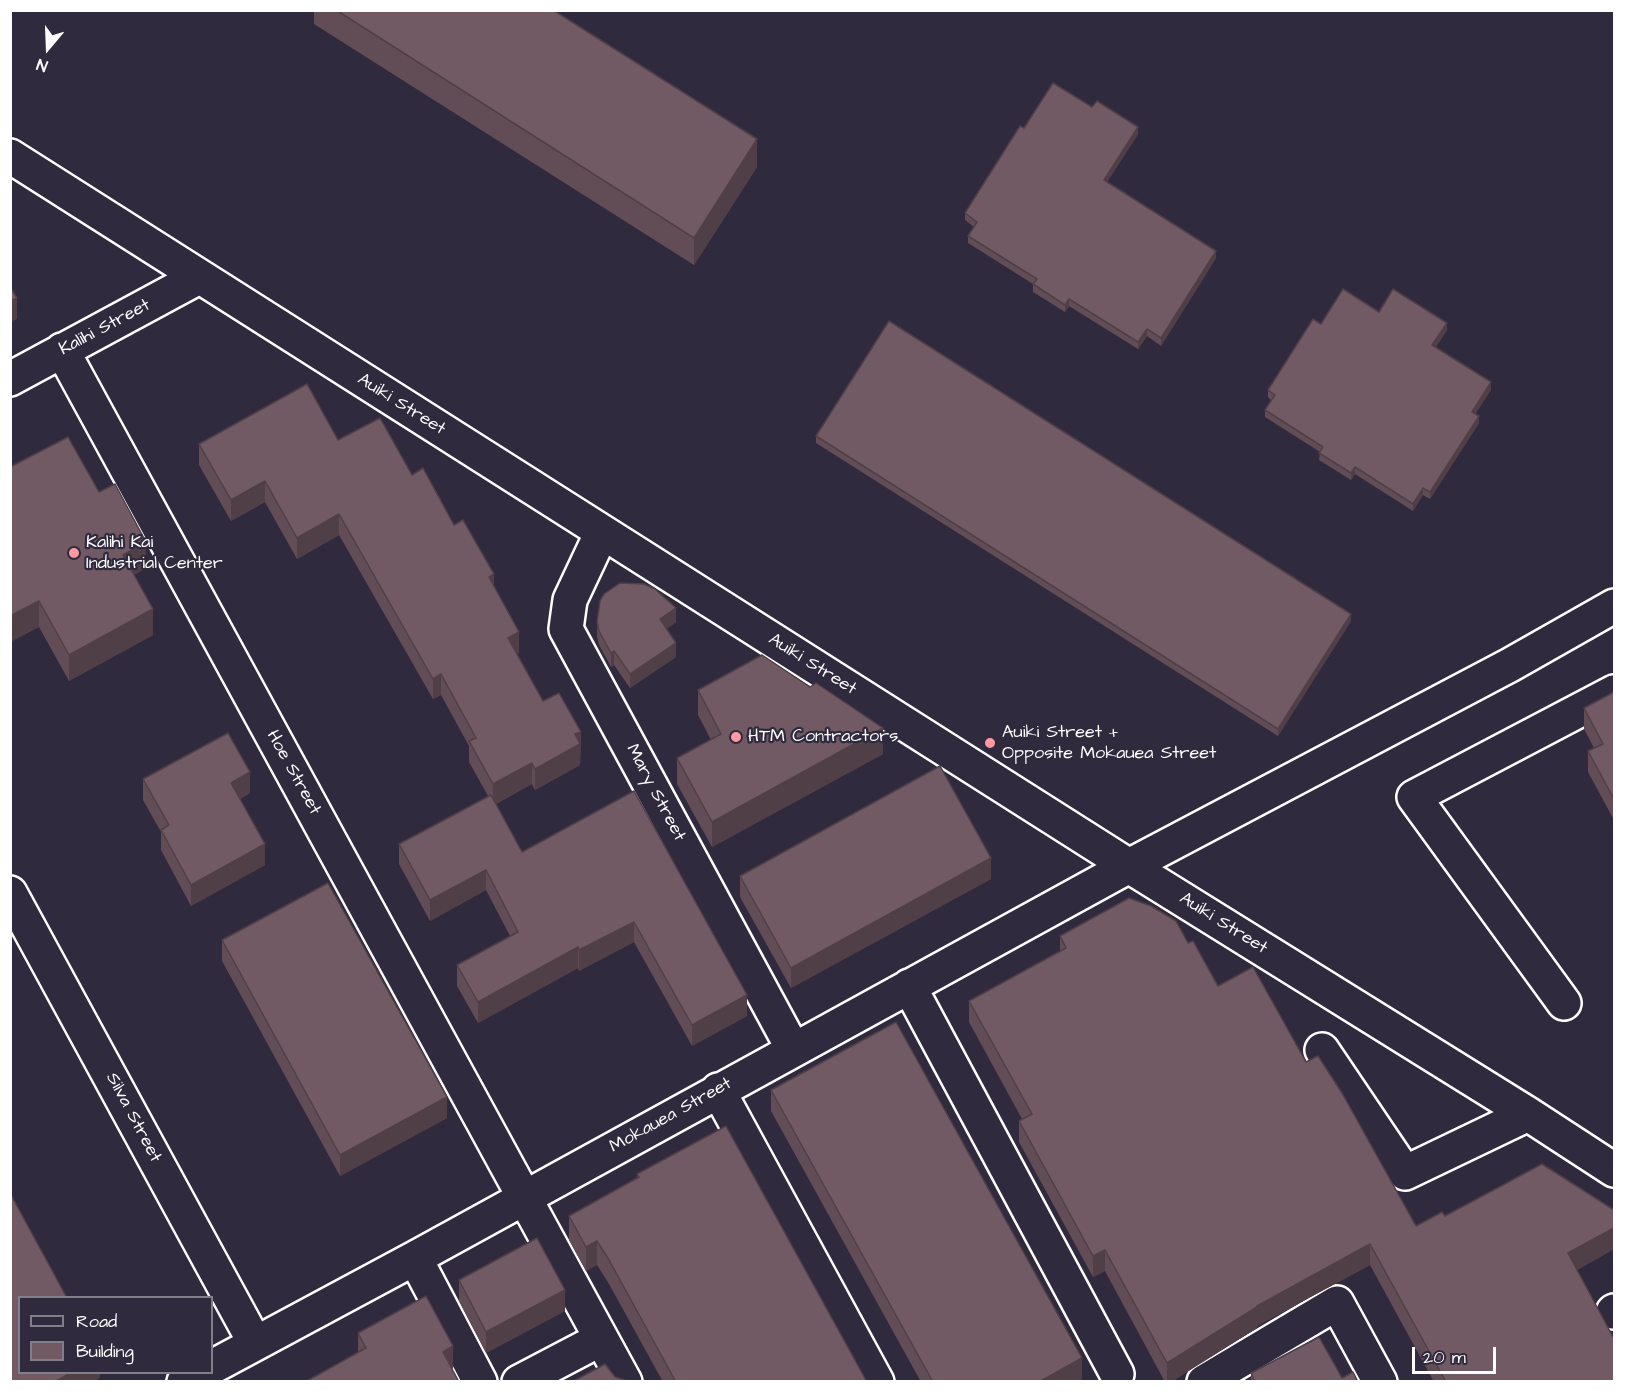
<!DOCTYPE html>
<html>
<head>
<meta charset="utf-8">
<style>
  body { margin:0 }
  #map { position:relative; width:1625px; height:1392px; overflow:hidden; background:#2f2a3d; font-family:"Architects Daughter",sans-serif }
  canvas { display:block }
  .frame { position:absolute; inset:0; border:12px solid #fff; pointer-events:none }
  .legend { position:absolute; left:18px; top:1296px; width:195px; height:78px; box-sizing:border-box; background:#2f2a3d; border:2px solid #827f8b; margin:0; padding:8px 10px; list-style:none; font-size:18px; color:#fff }
  .legend li { display:flex; align-items:center; gap:12px; height:30px }
  .legend b { width:30px; border:2px solid #827f8b }
  .north { position:absolute; left:18px; top:18px; width:60px; height:60px; -webkit-text-stroke:4px #2f2a3d; paint-order:stroke; rotate:199deg; font-size:16px; font-weight:700; line-height:24px; text-align:center; color:#fff }
  .north::after { content:''; display:block; margin:auto; width:21px; height:27px; background:#fff; clip-path:polygon(50% 0,100% 100%,50% 72%,0 100%) }
  .scale { position:absolute; left:1412px; top:1347px; width:84px; height:27px; box-sizing:border-box; border:3px solid #fff; border-top:0; padding-left:8px; font-size:18px; line-height:21px; white-space:nowrap; color:#fff; -webkit-text-stroke:4px #2f2a3d; paint-order:stroke }
</style>
</head>
<body>
<div id="map">
<canvas width="1625" height="1392"></canvas>
<div class="frame"></div>
<ul class="legend">
<li><b style="height:8px;background:#2f2a3d"></b>Road</li>
<li><b style="height:16px;background:#725a64"></b>Building</li>
</ul>
<div class="north">N</div>
<div class="scale">20 m</div>
</div>
<script>
const c = document.querySelector('canvas').getContext('2d');
c.lineJoin = 'round';
function toPath(rows) {
  const path = new Path2D();
  for (const r of rows) {
    path.moveTo(r[0], r[1]);
    for (let i = 2; i < r.length; i += 2) path.lineTo(r[i], r[i + 1]);
  }
  return path;
}
function stroke(path, color, width, dash) {
  c.strokeStyle = color;
  c.lineWidth = width;
  c.lineCap = dash ? 'butt' : 'round';
  c.setLineDash(dash || []);
  c.stroke(path);
}
function fill(path, color) {
  c.fillStyle = color;
  c.fill(path, 'evenodd');
}
function label(font, color, halo, rows, align = 'center') {
  c.font = font + ' "Architects Daughter",sans-serif';
  c.lineWidth = 4.5;
  c.setLineDash([]);
  c.textBaseline = 'middle';
  c.strokeStyle = halo;
  c.fillStyle = color;
  for (const [text, x, y, turn = 0] of rows) {
    c.save();
    c.translate(x, y);
    c.rotate((+turn || 0) * Math.PI / 180);
    c.textAlign = isNaN(turn) ? turn : align;
    if (halo) c.strokeText(text, 0, 0);
    c.fillText(text, 0, 0);
    c.restore();
  }
}
const minor = toPath([
  [10,156,1129,866,1528,1114,1614,1170],
  [62,350,625,1382],
  [10,379,199,277],
  [602,532,570,600,566,629,793,1049],
  [10,893,255,1343],
  [909,986,1117,1374],
  [1564,1003,1414,797,1614,692],
  [1322,1050,1405,1173,1528,1114],
  [718,1090,877,1382],
  [415,1258,480,1382],
  [1613,1312,1614,1311],
  [212,1367,415,1258,1129,866,1510,665,1614,606],
  [184,1382,201,1372],
  [519,1382,601,1339],
  [1204,1382,1337,1303,1380,1382]
]);
const wall = toPath([
  [314,10,553,10,757,167,694,265,314,24],
  [1092,107,1138,134,1107,182,1216,258,1161,346,1147,336,1138,349,1069,306,1065,312,1033,292,1033,284,968,243,968,236,974,227,965,220,965,213],
  [1379,312,1447,330,1435,348,1491,390,1475,414,1479,423,1430,499,1423,495,1413,511,1355,474,1351,480,1319,460,1320,452,1265,417,1265,410,1271,400,1268,397,1268,390,1321,324],
  [816,436,1351,621,1278,736,816,443],
  [338,440,412,475,454,525,494,587,519,653,517,654,543,701,581,732,580,765,535,790,532,784,496,804,522,852,634,791,747,1016,692,1046,634,942,579,971,578,968,478,1023,457,986,457,965,510,936,486,890,430,921,399,864,399,844,488,796,469,762,469,746,441,695,433,699,339,535,297,559,265,502,231,521,199,465,199,444],
  [99,492,146,568,134,575,153,635,69,681,39,627,10,642],
  [597,622,676,622,666,629,676,657,630,688,614,665,611,667,599,645,597,636],
  [810,687,883,754,712,847,677,784,677,758,711,740,698,715,698,690],
  [1614,692,1614,820,1588,772,1588,751,1594,748,1584,729,1584,708],
  [143,779,250,793,240,799,265,865,191,906,161,850,161,832,143,800],
  [740,876,991,879,791,988,740,897],
  [1060,936,1188,943,1218,986,1306,1062,1416,1226,1445,1216,1614,1210,1614,1249,1577,1270,1614,1382,1434,1382,1370,1265,1257,1326,1257,1328,1171,1382,1165,1382,1105,1271,1093,1277,1019,1142,1019,1121,1022,1119,969,1022,969,1001,1060,951],
  [222,940,447,1118,340,1176,222,961],
  [771,1090,1082,1379,1077,1382,921,1382,771,1111],
  [637,1174,867,1382,663,1382,609,1284,597,1265,586,1271,569,1240,569,1216,637,1178],
  [459,1280,565,1311,486,1353,459,1301],
  [358,1333,453,1369,358,1353],
  [1251,1373,1342,1378,1358,1382,1251,1382]
]);
const shadedWall = toPath([
  [1138,127,1138,134,1104,187,1104,180],
  [757,139,757,167,694,265,694,238],
  [1216,251,1216,258,1161,346,1161,338],
  [17,298,17,319,10,322,10,301],
  [1069,299,1069,306,1065,312,1065,305],
  [1447,323,1447,330,1432,353,1432,345],
  [1147,329,1147,336,1138,349,1138,342],
  [1491,382,1491,390,1472,419,1472,412],
  [1479,416,1479,423,1430,499,1430,492],
  [1355,467,1355,474,1351,480,1351,473],
  [265,481,265,502,231,521,231,500],
  [1423,488,1423,495,1413,511,1413,504],
  [339,514,339,535,297,559,297,538],
  [146,542,146,568,123,581,123,555],
  [494,574,494,595,489,577],
  [39,601,39,627,10,642,10,616],
  [676,608,676,622,660,634,660,619],
  [153,609,153,635,69,681,69,655],
  [1351,614,1351,621,1278,736,1278,729],
  [519,632,519,653,508,658,508,638],
  [676,643,676,657,630,688,630,674],
  [614,651,614,665,611,667,611,653],
  [441,674,441,695,433,699,433,679],
  [883,728,883,754,712,847,712,822],
  [581,732,580,765,535,790,535,769,575,734],
  [532,763,532,784,493,805,493,784],
  [250,772,250,793,231,804,231,783],
  [265,844,265,865,191,906,191,885],
  [991,858,991,879,791,988,791,968],
  [486,870,486,890,430,921,430,900],
  [634,922,634,942,579,971,579,950],
  [578,947,578,968,478,1023,478,1002],
  [747,995,747,1016,692,1046,692,1025],
  [447,1097,447,1118,340,1176,340,1155],
  [1614,1228,1614,1249,1568,1275,1568,1253],
  [597,1241,597,1265,586,1271,586,1247],
  [1370,1244,1370,1265,1257,1326,1257,1328,1171,1382,1167,1382,1167,1363,1257,1306],
  [1105,1250,1105,1271,1093,1277,1093,1256],
  [565,1290,565,1311,486,1353,486,1332],
  [453,1346,453,1370,443,1352],
  [1082,1358,1082,1379,1077,1382,1039,1382],
  [72,1372,100,1372,100,1378,94,1382,55,1382]
]);
const building = toPath([
  [336,10,553,10,757,139,694,238,336,10],
  [1053,83,1092,107,1097,101,1138,127,1104,180,1216,251,1161,338,1147,329,1138,342,1069,299,1065,305,1033,284,1037,279,968,236,977,222,965,213,1020,126,1024,128,1053,83],
  [10,287,17,298,10,301,10,287],
  [1343,289,1379,312,1393,289,1447,323,1432,345,1491,382,1472,412,1479,416,1430,492,1423,488,1413,504,1355,467,1351,473,1319,453,1323,447,1265,410,1275,395,1268,390,1313,319,1321,324,1343,289],
  [889,321,1351,614,1278,729,816,436,889,321],
  [307,384,338,440,380,418,412,475,423,468,454,525,463,520,494,574,489,577,519,632,508,638,543,701,559,693,581,732,575,734,580,744,535,769,532,763,493,784,469,741,476,738,441,674,433,679,339,514,297,538,265,481,231,500,199,444,307,384],
  [68,437,99,492,115,484,146,542,123,555,153,609,69,655,39,601,10,616,10,467,68,437],
  [620,583,644,584,655,589,676,608,660,619,676,643,630,674,614,651,611,653,599,631,597,622,600,601,604,594,620,583],
  [762,655,810,687,816,683,883,728,712,822,677,758,721,734,698,690,762,655],
  [1614,692,1614,799,1588,751,1603,744,1584,708,1614,692],
  [228,733,250,772,231,783,265,844,191,885,161,830,169,825,143,779,228,733],
  [940,766,991,858,791,968,740,876,940,766],
  [634,791,747,995,692,1025,634,922,579,950,578,947,478,1002,457,965,518,932,486,870,430,900,399,844,491,795,522,852,634,791],
  [328,883,447,1097,340,1155,222,940,328,883],
  [1129,898,1151,906,1176,921,1188,943,1193,941,1218,986,1253,967,1306,1062,1318,1056,1342,1093,1416,1226,1442,1212,1445,1216,1542,1164,1614,1210,1614,1228,1568,1253,1613,1337,1614,1336,1614,1382,1446,1382,1370,1244,1257,1306,1257,1307,1167,1363,1105,1250,1093,1256,1019,1121,1032,1114,969,1001,1066,948,1060,936,1129,898],
  [896,1022,1082,1358,1039,1382,933,1382,771,1090,896,1022],
  [726,1126,867,1382,676,1382,609,1260,597,1241,586,1247,569,1216,639,1177,637,1174,726,1126],
  [10,1193,67,1298,20,1298,20,1372,72,1372,55,1382,10,1382,10,1193],
  [537,1238,565,1290,486,1332,459,1280,537,1238],
  [426,1296,453,1346,443,1352,459,1382,305,1382,366,1348,358,1333,426,1296],
  [1319,1337,1342,1378,1353,1372,1358,1382,1255,1382,1251,1373,1319,1337],
  [605,1364,615,1377,625,1380,626,1382,572,1382,605,1364]
]);
const markers = [
  [74,553,6,"#ff9aa2"],
  [736,737,6,"#ff9aa2"],
  [990,743,6,"#ff9aa2"]
];
const streetNames = [
  ["Kalihi Street",105,328,-28],
  ["Auiki Street",401,405,32],
  ["Auiki Street",812,665,32],
  ["Hoe Street",293,773,61],
  ["Mary Street",655,793,62],
  ["Auiki Street",1223,924,32],
  ["Mokauea Street",671,1116,-29],
  ["Silva Street",133,1118,62]
];
const poiNames = [
  ["Kalihi Kai",86,543],
  ["Industrial Center",86,564],
  ["Auiki Street +",1002,733],
  ["Opposite Mokauea Street",1002,754],
  ["HTM Contractors",748,737]
];
stroke(minor, '#fff', 38);
stroke(minor, '#2f2a3d', 33);
fill(wall, '#624d56');
fill(shadedWall, '#503f46');
fill(building, '#725a64');
stroke(building, '#503f46', 1.5);
for (const [x, y, r, color] of markers) {
  const dot = new Path2D();
  dot.arc(x, y, r, 0, 2 * Math.PI);
  c.fillStyle = color;
  c.fill(dot);
  stroke(dot, '#2f2a3d', 2);
}
label('18px', '#fff', '#2f2a3d', streetNames);
label('18px', '#fff', '#2f2a3d', poiNames, 'left');
</script>
</body>
</html>
